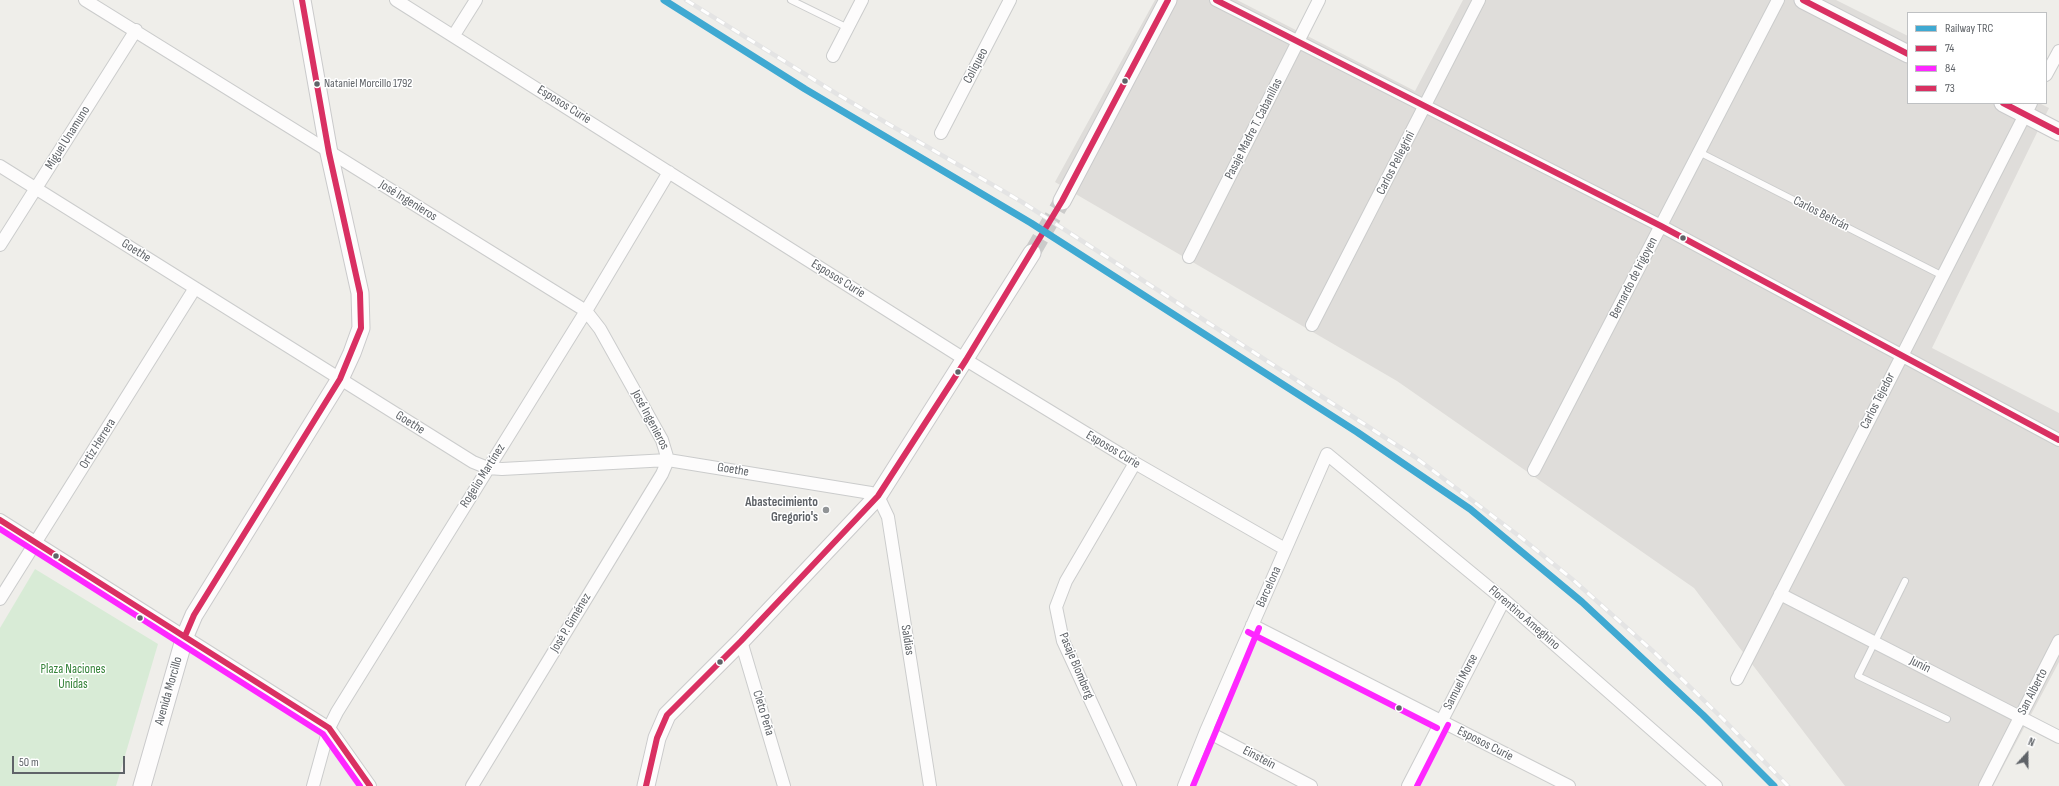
<!DOCTYPE html>
<html>
<head>
<meta charset="utf-8">
<style>
  body { margin:0 }
  #map { position:relative; width:2059px; height:786px; overflow:hidden; background:#efeeea; font-family:"Sofia Sans Condensed",sans-serif }
  canvas { display:block }
  .legend { position:absolute; left:1907px; top:12px; width:140px; height:92px; box-sizing:border-box; background:#fff; border:1px solid #bfc1c3; margin:0; padding:5px 7px; list-style:none; font-size:12px; color:#5f6368 }
  .legend li { display:flex; align-items:center; gap:8px; height:20px }
  .legend b { width:20px; border:1px solid #bfc1c3 }
  .north { position:absolute; left:2007px; top:734px; width:40px; height:40px; -webkit-text-stroke:3px #fff; paint-order:stroke; rotate:21deg; font-size:11px; font-weight:700; line-height:16px; text-align:center; color:#5f6368 }
  .north::after { content:''; display:block; margin:auto; width:14px; height:18px; background:#5f6368; clip-path:polygon(50% 0,100% 100%,50% 72%,0 100%) }
  .scale { position:absolute; left:12px; top:756px; width:113px; height:18px; box-sizing:border-box; border:2px solid #5f6368; border-top:0; padding-left:5px; font-size:12px; line-height:14px; white-space:nowrap; color:#5f6368; -webkit-text-stroke:3px #fff; paint-order:stroke }
</style>
</head>
<body>
<div id="map">
<canvas width="2059" height="786"></canvas>
<ul class="legend">
<li><b style="height:5px;background:#3fa9d2"></b>Railway TRC</li>
<li><b style="height:5px;background:#d93062"></b>74</li>
<li><b style="height:5px;background:#fe27ff"></b>84</li>
<li><b style="height:5px;background:#d93062"></b>73</li>
</ul>
<div class="north">N</div>
<div class="scale">50 m</div>
</div>
<script>
const c = document.querySelector('canvas').getContext('2d');
c.lineJoin = 'round';
function fill(path, color) {
  c.fillStyle = color;
  c.fill(path, 'evenodd');
}
function toPath(rows) {
  const path = new Path2D();
  for (const r of rows) {
    path.moveTo(r[0], r[1]);
    for (let i = 2; i < r.length; i += 2) path.lineTo(r[i], r[i + 1]);
  }
  return path;
}
function stroke(path, color, width, dash) {
  c.strokeStyle = color;
  c.lineWidth = width;
  c.lineCap = dash ? 'butt' : 'round';
  c.setLineDash(dash || []);
  c.stroke(path);
}
function label(font, color, halo, rows, align = 'center') {
  c.font = font + ' "Sofia Sans Condensed",sans-serif';
  c.lineWidth = 3;
  c.setLineDash([]);
  c.textBaseline = 'middle';
  c.strokeStyle = halo;
  c.fillStyle = color;
  for (const [text, x, y, turn = 0] of rows) {
    c.save();
    c.translate(x, y);
    c.rotate((+turn || 0) * Math.PI / 180);
    c.textAlign = isNaN(turn) ? turn : align;
    if (halo) c.strokeText(text, 0, 0);
    c.fillText(text, 0, 0);
    c.restore();
  }
}
const industrial = toPath([
  [1155,0,1237,0,1415,91,1463,0,1836,0,1908,36,1908,103,2039,103,2049,108,1932,348,2059,413,2059,662,1993,786,1845,786,1694,588,1397,381,1055,182]
]);
const green = toPath([
  [35,569,158,644,116,786,0,786,0,628]
]);
const secondaryTunnel = toPath([
  [1032,253,1062,201]
]);
const service = toPath([
  [791,0,848,28],
  [1699,152,1943,276],
  [1905,581,1858,676,1947,719]
]);
const minor = toPath([
  [85,0,586,311,600,329,662,440,668,460,662,474,472,786],
  [396,0,966,360,1135,463,1285,549],
  [1216,0,1661,226,2059,440],
  [454,35,476,0],
  [833,56,862,0],
  [2046,75,2059,51],
  [941,133,1010,0],
  [0,166,473,462,488,468,502,469,668,460,871,493,878,496,888,517,930,786],
  [0,245,136,30],
  [1189,257,1319,0],
  [1312,325,1479,0],
  [1534,470,1778,0],
  [0,520,329,728,370,786],
  [1780,594,2059,737],
  [0,599,195,288],
  [1252,625,1569,786],
  [741,641,784,786],
  [1737,679,2031,103],
  [1206,731,1311,786],
  [313,786,329,728,337,712,586,311,669,172],
  [1130,786,1063,641,1056,607,1066,581,1135,463],
  [1184,786,1206,731,1327,454,1504,600,1716,786],
  [1408,786,1504,600],
  [1985,786,2059,641]
]);
const secondary = toPath([
  [1803,0,1908,54],
  [2003,103,2059,132],
  [1062,201,1168,0],
  [142,786,185,636,194,615,340,379,352,353,361,328,360,293,329,153,302,0],
  [646,786,657,738,667,715,741,641,878,496,1032,253]
]);
const rail = toPath([
  [686,0,837,94,1022,202,1415,457,1519,536,1572,579,1655,653,1722,718,1788,786]
]);
const bus1 = toPath([
  [0,520,329,728,370,786],
  [185,636,194,615,340,379,361,328,360,293,329,153,302,0],
  [646,786,657,738,667,715,741,641,878,496,966,360,1062,201,1168,0]
]);
const bus2 = toPath([
  [0,529,323,734,360,786],
  [1248,632,1437,728],
  [1193,786,1259,628],
  [1417,786,1448,725]
]);
const bus3 = toPath([
  [1216,0,1661,226,2059,440],
  [1803,0,1908,54],
  [2003,103,2059,132]
]);
const rail1 = toPath([
  [664,0,805,89,1031,223,1357,432,1470,509,1582,602,1703,715,1774,786]
]);
const markers = [
  [1125,81,3.5,"#5f6368"],
  [317,84,3.5,"#5f6368"],
  [1683,238,3.5,"#5f6368"],
  [958,372,3.5,"#5f6368"],
  [826,510,4,"#919496"],
  [56,556,3.5,"#5f6368"],
  [140,618,3.5,"#5f6368"],
  [720,662,3.5,"#5f6368"],
  [1399,708,3.5,"#5f6368"]
];
const busNames = [
  ["Nataniel Morcillo 1792",324,84]
];
const streetNames = [
  ["Coliqueo",976,66,-62],
  ["Esposos Curie",564,105,32],
  ["Pasaje Madre T. Cabanillas",1254,129,-63],
  ["Miguel Unamuno",68,138,-58],
  ["Carlos Pellegrini",1396,163,-63],
  ["José Ingenieros",408,201,32],
  ["Carlos Beltrán",1821,214,27],
  ["Goethe",136,251,32],
  ["Bernardo de Irigoyen",1634,278,-63],
  ["Esposos Curie",838,279,32],
  ["Carlos Tejedor",1878,401,-63],
  ["José Ingenieros",650,420,62],
  ["Goethe",410,423,32],
  ["Ortiz Herrera",98,444,-58],
  ["Esposos Curie",1113,450,31],
  ["Goethe",733,470,9],
  ["Rogelio Martínez",483,476,-58],
  ["Barcelona",1269,587,-66],
  ["Florentino Ameghino",1524,618,41],
  ["José P. Giménez",571,623,-59],
  ["Saldias",907,640,81],
  ["Junín",1920,665,27],
  ["Pasaje Blomberg",1076,666,67],
  ["Samuel Morse",1461,682,-63],
  ["Avenida Morcillo",169,691,-74],
  ["San Alberto",2033,692,-63],
  ["Cleto Peña",763,713,73],
  ["Esposos Curie",1485,744,27],
  ["Einstein",1259,758,28]
];
const poiNames = [
  ["Abastecimiento",818,503],
  ["Gregorio's",818,518]
];
const parkNames = [
  ["Plaza Naciones",73,670],
  ["Unidas",73,685]
];
fill(industrial, '#dfddda');
fill(green, '#d8ebd6');
stroke(secondaryTunnel, '#cbcbca', 17, [17, 8]);
stroke(service, '#cbcccc', 8);
stroke(minor, '#cbcccc', 14);
stroke(secondary, '#cacacb', 19);
stroke(service, '#fdfcfc', 6);
stroke(minor, '#fdfcfc', 12);
stroke(secondary, '#fdfcfc', 17);
stroke(rail, '#e4e4e4', 4.5);
stroke(rail, '#fff', 3, [9]);
stroke(bus1, '#d93062', 6);
stroke(bus2, '#fe27ff', 6);
stroke(bus3, '#d93062', 6);
stroke(rail1, '#3fa9d2', 7);
for (const [x, y, r, color] of markers) {
  const dot = new Path2D();
  dot.arc(x, y, r, 0, 2 * Math.PI);
  c.fillStyle = color;
  c.fill(dot);
  stroke(dot, '#fff', 1.5);
}
label('12px', '#5f6368', '#fff', busNames, 'left');
label('13px', '#5f6368', '#fff', streetNames);
label('bold 13px', '#5f6368', '#fff', poiNames, 'right');
label('13px', '#348238', '#fff', parkNames);
</script>
</body>
</html>
